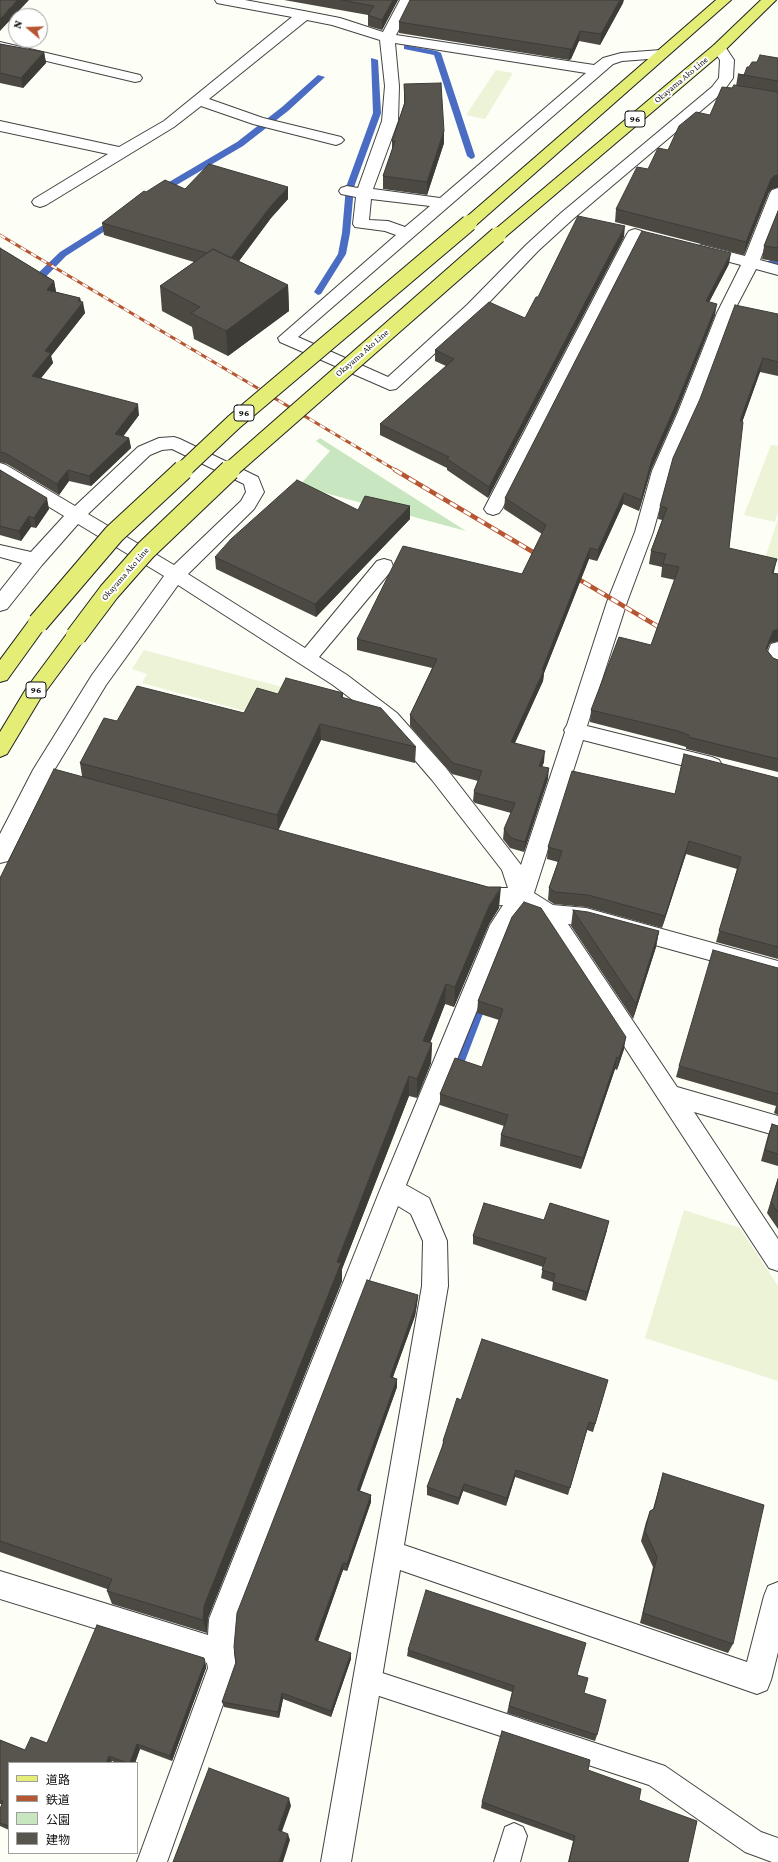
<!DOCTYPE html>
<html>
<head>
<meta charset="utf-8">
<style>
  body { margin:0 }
  #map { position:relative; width:778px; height:1862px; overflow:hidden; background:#fdfef5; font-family:"Crimson Pro","Noto Sans JP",serif }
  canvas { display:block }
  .legend { position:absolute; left:8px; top:1762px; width:130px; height:92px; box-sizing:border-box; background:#fff; border:1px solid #9f9f9f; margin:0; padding:5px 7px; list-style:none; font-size:12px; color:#101010 }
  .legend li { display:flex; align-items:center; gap:8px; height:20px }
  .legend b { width:20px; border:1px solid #9f9f9f }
  .north { position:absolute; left:8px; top:8px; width:40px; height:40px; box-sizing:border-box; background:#fff; border:1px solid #9f9f9f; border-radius:50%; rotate:289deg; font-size:11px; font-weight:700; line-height:16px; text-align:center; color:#101010 }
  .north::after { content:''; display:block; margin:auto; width:14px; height:18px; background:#b65633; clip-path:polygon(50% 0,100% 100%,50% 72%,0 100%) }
</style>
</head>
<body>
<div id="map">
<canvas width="778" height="1862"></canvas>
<ul class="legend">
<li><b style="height:5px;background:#e4ed76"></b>道路</li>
<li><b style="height:5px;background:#b65633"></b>鉄道</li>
<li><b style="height:11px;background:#c8e7c0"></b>公園</li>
<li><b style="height:11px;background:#58554e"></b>建物</li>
</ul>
<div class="north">N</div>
</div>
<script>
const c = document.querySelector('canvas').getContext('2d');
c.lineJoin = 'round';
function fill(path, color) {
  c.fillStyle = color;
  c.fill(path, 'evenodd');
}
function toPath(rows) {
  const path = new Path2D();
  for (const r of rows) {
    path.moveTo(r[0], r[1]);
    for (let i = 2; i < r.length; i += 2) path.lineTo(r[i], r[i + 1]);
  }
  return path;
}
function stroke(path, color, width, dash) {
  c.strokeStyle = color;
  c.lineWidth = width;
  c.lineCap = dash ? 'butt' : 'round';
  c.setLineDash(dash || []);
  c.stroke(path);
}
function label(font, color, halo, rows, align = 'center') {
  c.font = font + ' "Crimson Pro",serif';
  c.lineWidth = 4;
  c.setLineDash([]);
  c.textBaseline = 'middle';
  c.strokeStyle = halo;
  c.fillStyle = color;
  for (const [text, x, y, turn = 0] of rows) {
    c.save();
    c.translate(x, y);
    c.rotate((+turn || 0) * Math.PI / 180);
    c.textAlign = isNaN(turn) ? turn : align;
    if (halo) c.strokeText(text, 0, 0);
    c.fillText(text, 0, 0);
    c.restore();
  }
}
const farmland = toPath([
  [496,70,513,73,485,119,466,115],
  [771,445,778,446,778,512,775,522,744,515],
  [778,519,778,561,765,558],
  [144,650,285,688,279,699,248,712,142,683,147,674,132,669],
  [684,1210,740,1228,778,1286,778,1381,645,1338]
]);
const green = toPath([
  [320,438,466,531,299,486,330,451,316,441]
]);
const stream = toPath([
  [404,45,437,51,441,53,475,156,474,158,471,159,467,156,434,55,404,49,404,45],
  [371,58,378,60,381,113,354,187,350,233,346,254,321,294,318,295,314,292,338,254,342,233,346,187,373,113,371,58],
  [318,75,325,77,288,111,243,146,163,193,157,193,157,189,237,142,282,107,318,75],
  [116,217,119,218,119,222,66,256,35,288,29,288,28,286,34,277,60,252,116,217],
  [771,260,778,261,778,267,768,265,768,261,771,260],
  [483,993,487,994,489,998,460,1074,458,1078,454,1079,450,1078,448,1074,477,998,479,994,483,993]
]);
const service = toPath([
  [367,1668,665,1766,761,1832,778,1838,778,1862,772,1862,745,1852,649,1785,358,1689,355,1680,358,1671,367,1668],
  [514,1823,523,1827,527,1836,520,1862,494,1862,505,1827,514,1823]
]);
const minor = toPath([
  [215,0,245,0,304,11,340,18,383,32,400,0,414,0,396,35,594,65,603,58,621,53,661,50,666,51,668,54,666,57,661,58,622,61,613,64,298,337,388,377,467,305,526,245,561,213,712,87,719,78,720,60,712,48,714,45,724,45,734,60,733,78,722,93,573,219,538,251,479,313,396,389,390,390,280,342,278,338,396,235,385,231,355,227,353,224,356,197,341,194,339,191,341,188,347,186,358,188,382,121,385,86,380,40,332,25,307,20,209,99,263,118,341,137,344,140,341,143,336,145,253,124,201,106,174,127,46,205,40,207,34,205,32,202,34,199,108,154,0,131,0,121,119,147,164,121,292,17,222,4,217,3,215,0],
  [395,43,586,73,440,198,373,189,398,121,399,86,395,43],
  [371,199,430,206,405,227,388,221,369,220,371,199],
  [0,42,140,75,142,78,140,81,135,82,0,50,0,42],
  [778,188,778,213,760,260,778,265,778,275,756,269,733,313,696,412,670,471,653,532,627,602,587,726,712,757,719,760,722,765,719,770,712,773,583,740,534,893,553,905,586,908,778,961,778,979,586,926,568,924,677,1087,778,1116,778,1136,694,1112,778,1239,778,1271,769,1268,541,919,525,909,510,929,406,1185,429,1198,447,1241,448,1286,404,1545,747,1662,764,1596,768,1586,778,1582,778,1652,771,1680,767,1690,757,1694,400,1570,351,1862,321,1862,422,1286,423,1241,411,1214,398,1206,237,1619,234,1653,236,1668,167,1862,137,1862,208,1668,207,1663,0,1599,0,1571,208,1635,209,1619,380,1190,490,925,503,905,487,906,463,898,460,892,463,886,471,883,487,888,508,888,502,870,432,780,383,723,333,685,178,585,106,685,53,772,86,780,89,786,86,792,79,794,46,785,8,861,0,863,0,834,33,770,92,675,164,576,78,524,42,565,7,609,0,611,0,591,22,563,0,557,0,545,31,552,64,516,0,477,0,463,6,465,75,506,138,447,159,438,174,437,180,439,258,477,264,492,254,509,188,574,305,648,377,561,384,559,391,561,393,566,391,571,319,657,347,675,397,713,446,768,521,865,565,732,564,730,567,725,607,602,635,532,652,471,678,412,717,313,741,265,696,253,694,250,696,247,702,245,745,256,770,193,772,190,778,188],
  [172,449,244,484,246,492,241,501,174,565,88,514,150,455,162,450,172,449],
  [635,229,641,231,643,234,502,509,499,513,493,515,487,513,484,509,627,234,629,231,635,229],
  [778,642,778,672,771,670,764,662,771,644,778,642]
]);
const primary = toPath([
  [716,0,731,0,475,226,463,226,461,223,463,220,716,0],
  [761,0,776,0,724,51,504,238,498,240,492,238,490,235,492,232,714,45,761,0],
  [38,616,45,618,48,623,7,680,0,682,0,660,31,618,38,616],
  [76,629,83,631,86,636,83,641,40,699,7,754,0,757,0,732,26,689,69,631,76,629]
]);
const railFar1 = toPath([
  [0,235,397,471]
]);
const rail = toPath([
  [395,470,543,558],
  [570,574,667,632]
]);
const primaryBridgeFar1 = toPath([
  [182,471,234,422,469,223],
  [229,471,498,235]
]);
const primaryBridge = toPath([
  [38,623,114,534,183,470],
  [76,636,109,592,146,550,230,470]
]);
const wall = toPath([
  [284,0,398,0,382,30,368,26,368,15],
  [623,3,600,45,579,41,571,59,569,60,399,33,399,22],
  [0,44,44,52,46,63,23,88,0,83],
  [778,58,778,187,772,189,769,192,744,255,615,222,616,209,648,169,668,150,710,115,732,88,736,86,738,74,744,75,749,67,757,62],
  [404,84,444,131,444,143,427,195,383,189,383,176,392,150,392,141,404,104],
  [185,189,288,199,271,218,239,261,288,285,289,311,228,356,194,339,192,327,162,311,160,286,194,262,104,235,102,223,146,192],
  [778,211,778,262,762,259,764,246],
  [624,237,488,498,447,470,447,468,380,435,380,424,446,366,435,361,435,350,525,318,538,297],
  [0,248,54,281,56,292,80,298,85,313,51,356,53,363,41,378,139,415,123,436,129,438,131,448,91,486,69,481,59,495,7,464,0,462],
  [729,264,709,302,715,315,677,411,651,470,639,511,623,504,597,561,589,559,544,673,543,681,515,743,544,762,542,767,548,779,524,852,510,848,503,839,504,829,511,813,475,803,473,801,474,791,478,781,452,774,410,726,410,715,432,668,357,650,357,639,522,574,542,534,504,509,505,498],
  [778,314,778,376,760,372,742,422,729,548,774,573,778,574,778,641,770,643,767,650,773,658,778,660,778,772,686,749,686,747,676,744,590,722,591,710,651,645,675,580,661,577,662,567,649,564,651,551,662,520,658,519,660,506],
  [0,470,49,509,36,528,31,527,21,541,0,535],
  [358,510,410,519,316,617,216,569,215,557],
  [343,693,343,698,416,747,415,763,321,740,278,830,499,908,489,924,454,1007,445,1004,430,1043,432,1043,431,1063,417,1098,409,1096,342,1269,342,1281,208,1618,207,1633,112,1604,107,1591,107,1589,0,1552,0,878,82,776,80,763,117,721,244,713,278,694],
  [778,778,778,959,716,942,737,869,686,854,662,928,586,907,554,904,548,900,549,888,558,862,547,859,548,847,675,794],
  [573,910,659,931,656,947,633,1019,571,926],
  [512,917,624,1049,617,1070,615,1069,581,1169,500,1146,501,1135,504,1126,440,1105,440,1094,482,1067,499,1020,477,1013,478,1001],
  [778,968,778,1115,774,1113,776,1106,676,1077,679,1066],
  [772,1124,778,1126,778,1166,761,1161,768,1135],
  [778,1178,778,1229,767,1213],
  [544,1220,607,1230,586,1301,552,1290,553,1282,541,1278,543,1267,473,1244,473,1236],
  [418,1295,417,1304,415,1316,393,1377,397,1379,397,1387,360,1491,371,1495,371,1502,347,1571,343,1570,318,1641,351,1659,331,1717,283,1699,279,1718,224,1707,222,1702],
  [608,1380,593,1432,587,1430,568,1495,515,1477,506,1506,463,1491,458,1505,427,1495,427,1487,442,1448,443,1441,461,1400],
  [663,1473,733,1644,728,1653,640,1623,653,1567,641,1541,646,1522,650,1511,653,1509,660,1484],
  [408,1650,577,1675,584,1693,597,1735,595,1741,507,1713,512,1692,407,1656],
  [206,1664,206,1668,172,1761,140,1749,135,1763,116,1763,112,1761,9,1763,9,1830,0,1826,0,1809,2,1804,0,1804,0,1740,25,1750,47,1743],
  [588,1770,639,1800,688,1862,568,1862,573,1841,481,1808,482,1802]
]);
const shadedWall = toPath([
  [17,0,29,0,0,31,0,19],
  [393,0,398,0,382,30,382,20],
  [620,0,624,0,623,3,600,45,601,34],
  [580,31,579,41,571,59,569,60,570,49],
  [44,52,46,63,23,88,21,78],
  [444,131,444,143,427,195,427,182],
  [778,175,778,187,772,189,769,192,744,255,746,242,771,179,774,176],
  [288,187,288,199,271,218,231,272,230,260,271,206],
  [625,226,624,237,488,498,489,487],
  [731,253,729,264,704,312,706,301],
  [54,281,56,292,49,301,47,290],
  [288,285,289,311,228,356,226,331],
  [80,298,81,305,83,302,85,313,51,356,53,363,34,387,32,376,45,351],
  [717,304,715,315,677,411,651,470,639,511,641,500,652,459],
  [763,358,760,372,738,434,740,421],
  [138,404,139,415,117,445,115,434],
  [129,438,131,448,91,486,89,476],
  [68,470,69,481,59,495,57,484],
  [624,493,623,504,597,561,598,550],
  [47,498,49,509,36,528,34,518],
  [410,506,410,519,316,617,315,604],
  [29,516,31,527,21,541,19,531],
  [590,548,589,559,544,673,543,681,510,753,511,742,542,670],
  [777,559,774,572,769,586,772,573],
  [778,629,778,641,770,643,763,661,766,649,773,631],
  [320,724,321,740,278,831,277,815],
  [545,751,544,762,538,777,539,766],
  [549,768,548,779,524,852,525,842],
  [689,841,686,854,662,928,665,916],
  [501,887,499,908,489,924,454,1007,455,987,490,904],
  [659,931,656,947,633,1019,636,1004],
  [446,984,445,1004,423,1061,423,1041],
  [626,1037,624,1049,617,1070,619,1058],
  [432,1043,431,1063,417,1098,417,1079],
  [617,1057,615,1069,581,1169,583,1158],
  [409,1076,409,1096,342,1269,342,1281,208,1618,207,1633,203,1620,204,1606,337,1262],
  [609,1221,607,1230,586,1301,587,1292],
  [418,1295,417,1304,415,1316,390,1385,390,1377],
  [397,1379,397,1387,357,1498,357,1490],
  [589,1422,587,1430,568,1495,570,1488],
  [516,1470,515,1477,506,1506,507,1498],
  [464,1484,463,1491,458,1505,459,1498],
  [371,1495,371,1502,347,1571,347,1564],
  [343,1563,343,1570,316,1647,315,1640],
  [351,1653,351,1659,331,1717,331,1711],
  [204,1658,206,1668,172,1761,170,1756],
  [282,1693,283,1699,279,1718,278,1712],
  [137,1744,140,1749,135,1763,130,1763],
  [109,1756,112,1761,111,1763,106,1763],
  [289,1798,291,1806,280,1837,278,1830],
  [288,1834,290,1840,283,1862,279,1862]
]);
const building = toPath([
  [0,0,17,0,0,19,0,0],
  [342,0,393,0,382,20,368,15,374,6,342,0],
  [410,0,620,0,601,34,580,31,572,49,570,49,399,22,410,0],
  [0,44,44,52,21,78,0,73,0,44],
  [760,55,778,58,778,81,738,74,744,75,747,67,749,67,752,62,757,62,760,55],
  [441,83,444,131,427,182,383,176,395,141,392,141,405,102,404,84,441,83],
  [734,85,778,92,778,175,774,176,771,179,746,242,616,209,637,167,648,169,658,148,668,150,679,126,696,112,710,115,722,87,732,88,734,85],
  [209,164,288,187,271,206,231,258,213,249,207,253,102,223,144,191,146,192,165,180,185,189,209,164],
  [778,211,778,248,764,246,778,211],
  [578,216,625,226,489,487,447,459,449,457,380,424,454,359,435,350,489,302,525,318,536,297,538,297,578,216],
  [642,231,731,253,706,301,717,304,678,400,652,459,641,500,624,493,598,550,590,548,542,670,544,670,511,742,545,751,539,766,549,768,525,842,511,838,504,829,515,803,476,793,474,791,482,771,453,763,410,715,437,659,357,639,403,546,522,574,546,525,505,498,642,231],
  [0,248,54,281,47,290,80,298,78,301,83,302,45,351,51,353,32,376,138,404,115,434,129,438,89,476,68,470,57,484,5,453,0,452,0,248],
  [213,249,288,285,226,331,191,313,200,307,160,286,213,249],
  [735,305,778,314,778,362,763,358,740,421,743,422,729,548,777,559,772,573,778,574,778,629,773,631,766,649,773,658,778,660,778,759,688,737,689,735,678,731,591,710,619,637,651,645,679,567,663,564,666,554,651,551,667,508,660,506,673,458,700,399,735,305],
  [0,470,47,498,34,518,29,516,19,531,0,526,0,470],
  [297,480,358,510,365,496,410,506,315,604,215,557,231,539,297,480],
  [286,678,343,693,341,697,381,708,416,747,320,724,277,815,80,763,104,718,117,721,137,686,244,713,257,688,278,694,286,678],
  [684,754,778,778,778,947,719,931,741,857,689,841,665,916,588,895,555,892,549,888,562,851,548,847,572,771,675,794,684,754],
  [54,769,488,887,501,887,490,904,455,987,446,984,423,1041,432,1043,417,1079,409,1076,337,1262,341,1263,204,1606,203,1620,107,1591,112,1579,0,1541,0,878,54,769],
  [524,902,541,908,626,1037,619,1058,617,1057,583,1158,501,1135,508,1115,440,1094,455,1058,482,1067,503,1009,478,1001,512,917,524,902],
  [573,910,588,912,659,931,636,1004,573,910],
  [713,950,778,968,778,1094,679,1066,713,950],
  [772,1124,778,1126,778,1154,765,1150,772,1124],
  [778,1179,778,1213,771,1202,778,1179],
  [484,1203,544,1220,550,1203,609,1221,587,1292,553,1282,555,1274,542,1270,546,1258,473,1236,484,1203],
  [367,1280,418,1295,415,1308,390,1377,397,1379,357,1490,371,1495,347,1564,343,1563,315,1640,351,1653,331,1711,282,1693,278,1712,222,1702,236,1662,234,1647,237,1613,367,1280],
  [482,1339,608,1380,595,1424,589,1422,570,1488,516,1470,507,1498,464,1484,459,1498,427,1487,444,1442,443,1441,457,1398,461,1400,482,1339],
  [663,1473,764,1505,733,1644,643,1613,657,1557,645,1531,650,1511,654,1509,663,1473],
  [426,1590,586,1643,577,1675,588,1678,584,1693,606,1700,597,1735,509,1706,514,1686,408,1650,426,1590],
  [97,1625,204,1658,205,1662,170,1756,137,1744,130,1763,127,1763,109,1756,106,1763,9,1763,9,1826,0,1823,0,1809,3,1801,0,1800,0,1740,25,1750,31,1737,47,1743,97,1625],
  [502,1731,590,1760,588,1770,641,1789,639,1800,697,1821,688,1862,569,1862,575,1836,482,1802,502,1731],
  [209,1768,289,1798,278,1830,288,1834,279,1862,173,1862,209,1768]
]);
const farStreetnames = [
  ["Okayama Ako Line",681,80,-40],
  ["Okayama Ako Line",362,353,-41],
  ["Okayama Ako Line",125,574,-49]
];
const shields = [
  [635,119,20],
  [244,413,20],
  [36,690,20]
];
const shieldNames = [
  ["96",635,119],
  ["96",244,413],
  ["96",36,690]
];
fill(farmland, '#ecf3d6');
fill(green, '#c8e7c0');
fill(stream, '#4a6cc3');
stroke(service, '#434343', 2);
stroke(minor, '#434343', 2);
stroke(primary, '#212121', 2);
fill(service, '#fff');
fill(minor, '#fff');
fill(primary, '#e4ed76');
stroke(railFar1, '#b65633', 3);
stroke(rail, '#b65633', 4.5);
stroke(railFar1, '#fff', 2, [6]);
stroke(rail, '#fff', 3, [8]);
stroke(primaryBridgeFar1, '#212121', 18, []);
stroke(primaryBridge, '#212121', 22, []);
stroke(primaryBridgeFar1, '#e4ed76', 16);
stroke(primaryBridge, '#e4ed76', 20);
fill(wall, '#4c4943');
fill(shadedWall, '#3e3c37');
fill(building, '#58554e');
stroke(building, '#3e3c37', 1);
label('9px', '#101010', '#fff', farStreetnames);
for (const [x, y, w] of shields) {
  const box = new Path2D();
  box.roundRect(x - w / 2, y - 8, w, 16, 3);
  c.fillStyle = '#fff';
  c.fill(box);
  stroke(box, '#101010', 1);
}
label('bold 10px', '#101010', null, shieldNames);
</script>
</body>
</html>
